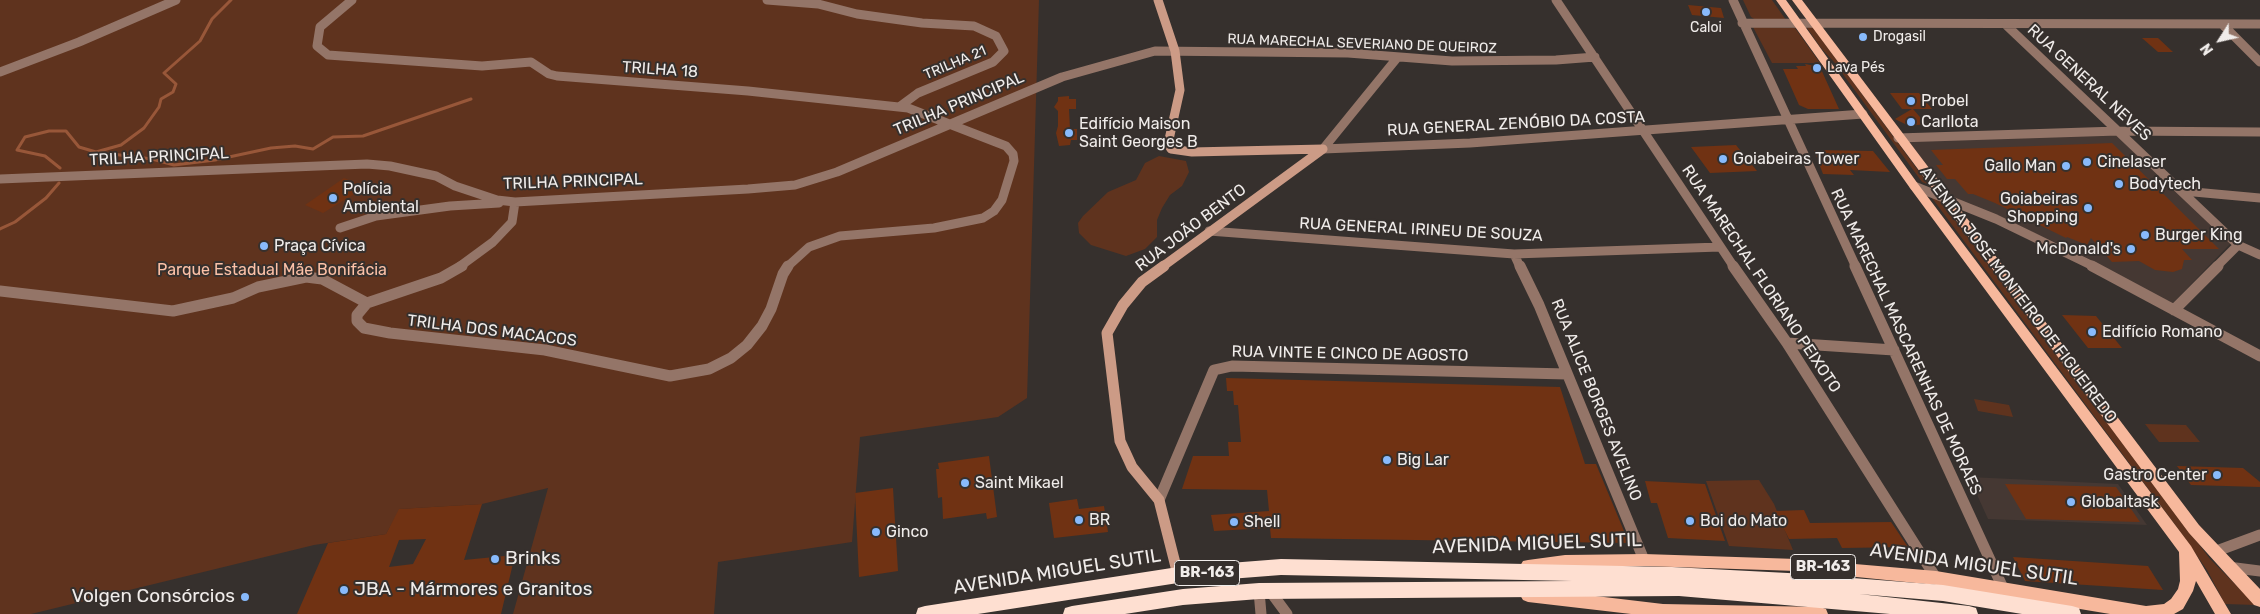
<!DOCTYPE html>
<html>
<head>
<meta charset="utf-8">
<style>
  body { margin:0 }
  #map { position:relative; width:2260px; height:614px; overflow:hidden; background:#36302d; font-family:Rubik,sans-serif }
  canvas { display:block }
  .north { position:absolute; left:2195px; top:15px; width:50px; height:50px; -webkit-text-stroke:4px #36302d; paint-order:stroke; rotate:235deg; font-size:14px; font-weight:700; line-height:20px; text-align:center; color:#f0ecea }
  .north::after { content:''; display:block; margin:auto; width:18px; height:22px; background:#f0ecea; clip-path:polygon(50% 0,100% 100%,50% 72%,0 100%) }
</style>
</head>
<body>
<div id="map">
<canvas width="2260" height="614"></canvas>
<div class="north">N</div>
</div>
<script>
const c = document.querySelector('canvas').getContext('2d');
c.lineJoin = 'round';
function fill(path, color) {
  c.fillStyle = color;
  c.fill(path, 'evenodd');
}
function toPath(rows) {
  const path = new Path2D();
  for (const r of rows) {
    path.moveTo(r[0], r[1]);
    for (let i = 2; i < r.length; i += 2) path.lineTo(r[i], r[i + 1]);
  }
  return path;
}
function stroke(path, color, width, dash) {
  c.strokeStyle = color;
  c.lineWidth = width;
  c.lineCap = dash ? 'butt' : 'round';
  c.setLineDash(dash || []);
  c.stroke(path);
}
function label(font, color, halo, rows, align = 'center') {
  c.font = font + ' Rubik,sans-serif';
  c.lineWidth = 4;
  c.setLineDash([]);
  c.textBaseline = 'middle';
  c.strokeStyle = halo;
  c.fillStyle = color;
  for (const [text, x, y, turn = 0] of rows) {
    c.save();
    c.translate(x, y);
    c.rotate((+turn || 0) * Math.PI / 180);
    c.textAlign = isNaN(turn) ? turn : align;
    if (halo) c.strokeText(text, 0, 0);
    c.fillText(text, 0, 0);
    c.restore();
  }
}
const built = toPath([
  [2117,133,2231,243,2171,305,2069,248,1950,197,1902,140],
  [1969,477,2118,484,2147,525,1988,519]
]);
const green = toPath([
  [0,0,1039,0,1027,398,998,417,860,437,852,542,718,562,714,614,513,614,548,488,482,504,400,509,386,534,314,545,31,614,0,614],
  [1743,0,1772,0,1786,20,1756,20,1751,17],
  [1812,26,1928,184,1927,184,1922,182,1834,62,1821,48,1807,28],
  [1753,27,1795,28,1820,63,1772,63],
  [1159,156,1186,161,1189,172,1182,186,1170,195,1162,208,1157,220,1157,237,1145,249,1126,256,1091,245,1079,233,1078,223,1083,216,1108,192,1136,180,1145,163],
  [1934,197,1938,198,2210,559,2256,605,2225,604,2207,570,2176,526,1932,198],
  [1974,399,2009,405,2013,417,1978,411],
  [2145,424,2186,425,2200,442,2159,442],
  [1759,480,1774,504,1793,550,1729,546,1706,481]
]);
const stream = toPath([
  [96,152,152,159,174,165,215,160,271,148,295,146,313,149,333,137,363,136,471,99],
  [60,168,45,156,17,150,25,137,49,131,66,131,79,147,96,152,121,145,144,128,159,107,161,99,173,92,176,84,164,73,200,41,212,19,231,0],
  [0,229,15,222,46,198,59,183]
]);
const building = toPath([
  [1688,5,1721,8,1724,18,1692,15],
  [2142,38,2158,38,2173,52,2158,52],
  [1805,64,1820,67,1839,109,1808,109,1799,105,1783,69,1798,69,1796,66,1806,66],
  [1890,93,1919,93,1932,109,1913,109,1926,124,1909,126,1895,119,1912,109,1902,109],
  [1069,96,1069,99,1076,99,1076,109,1069,109,1070,129,1077,129,1077,140,1071,140,1070,145,1059,146,1056,133,1058,126,1058,111,1054,107,1058,101,1058,97],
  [2112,143,2219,249,2182,249,2192,260,2184,260,2182,269,2173,272,2155,270,2139,261,2112,262,2091,238,2087,245,2067,237,2066,238,1995,203,1973,194,1968,194,1955,179,1947,179,1936,165,1943,165,1931,150],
  [1736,145,1757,171,1710,173,1691,147],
  [1814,150,1873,151,1890,172,1850,170,1854,175,1823,174],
  [344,178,366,187,323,213,305,205],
  [2062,315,2096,316,2122,348,2088,348],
  [1226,378,1560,387,1585,464,1596,464,1629,543,1271,538,1270,528,1214,531,1211,515,1269,511,1267,490,1182,489,1193,456,1229,456,1228,442,1241,442,1238,405,1234,405,1233,391,1227,391],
  [989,456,997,517,987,519,986,513,943,519,942,497,938,498,936,469,939,469,938,463],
  [2177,466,2243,468,2260,482,2260,487,2191,485],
  [1645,481,1705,484,1725,541,1668,538,1657,503,1651,503],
  [2005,484,2116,487,2140,522,2026,519],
  [893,488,898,571,859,577,855,493],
  [1077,499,1079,509,1104,506,1108,532,1054,538,1049,503],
  [482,504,464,560,515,555,501,614,297,614,328,543,386,534,399,509],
  [426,539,413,564,389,567,399,540],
  [1804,510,1810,523,1891,522,1908,547,1842,548,1837,538,1789,539,1775,511],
  [2013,557,2148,566,2163,590,2025,581]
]);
const streetFar1 = toPath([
  [352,0,320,27,317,46,328,55,482,66,531,62,549,74,557,76,748,91,908,108,1006,146,1013,154,1014,161,1002,200,994,211,983,218,934,228,840,236,809,247,787,267],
  [767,0,818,4,857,14,922,23,974,26,996,36,1004,51,993,62,918,93,899,107],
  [1556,0,1734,267],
  [1733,0,1856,267],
  [1742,23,2260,24],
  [2005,24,2238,245,2216,267],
  [2222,24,2260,62],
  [0,72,79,42,176,0],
  [1898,138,2118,131,2260,132],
  [1323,149,1470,143,1863,114],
  [1323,149,1397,58],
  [0,179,367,164,390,166,436,176,455,186,497,200,515,202,748,189,795,185,837,172,1062,77,1155,51,1348,53,1452,61,1556,60,1595,57],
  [1914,186,1996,219,2095,267],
  [2183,191,2260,198],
  [340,228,376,216,450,206,499,203],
  [1209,231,1514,254,1720,247],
  [2238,245,2260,255],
  [1514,254,1520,267],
  [459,267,493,242,512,222,515,202]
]);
const street = toPath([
  [462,266,441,278,367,303,357,315,357,321,364,328,390,333,545,350,670,376,709,369,731,358,747,345,762,326,771,309,783,274,788,266],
  [1520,266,1539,305,1644,560],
  [1733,266,1787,343,1936,578],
  [1855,266,2003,588],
  [2092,266,2260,356],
  [0,291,173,311,233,298,258,287,306,277,322,279,367,303],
  [2174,310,2218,266],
  [1787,343,1894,350],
  [1159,500,1214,370,1232,366,1567,374],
  [2214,552,2260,535],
  [2228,567,2260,571],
  [1259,591,1261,614],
  [1270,591,1287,614]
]);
const secondaryFar1 = toPath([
  [1158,0,1175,51,1180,90,1168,144,1171,149,1192,152,1323,149],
  [1162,267,1323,149]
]);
const secondary = toPath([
  [1164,266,1142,282,1123,305,1107,333,1120,441,1132,467,1159,500,1178,575]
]);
const primary = toPath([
  [1776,0,1786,0,1918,184,2191,546,2231,614,2215,614,2196,581,2193,591,2183,609,2174,614,2110,614,1936,585,1797,571,1644,566,1565,567,1528,572,1523,571,1520,566,1523,561,1528,560,1565,555,1644,554,1797,559,1936,571,2146,606,2164,604,2171,599,2178,589,2180,581,2179,552,1910,188,1776,0],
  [1792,0,1802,0,2199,525,2260,589,2260,607,2254,605,2189,533,1792,0],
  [1528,588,1663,604,1820,607,1826,609,1828,614,1631,614,1528,602,1523,600,1520,595,1523,590,1528,588]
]);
const highway = toPath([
  [1281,559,1672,567,1788,573,1943,585,2072,606,2079,608,2081,614,2022,614,1943,601,1859,594,1969,606,1976,608,1978,614,1890,614,1679,596,1259,599,1183,605,1125,614,1063,614,1065,608,1072,606,1183,589,1259,583,1572,581,1281,575,1178,583,978,614,916,614,918,608,925,606,1178,567,1281,559]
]);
const markers = [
  [1706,12,5,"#88bafc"],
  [1863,37,5,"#88bafc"],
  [1817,68,5,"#88bafc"],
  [1911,101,5,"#88bafc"],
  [1911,122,5,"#88bafc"],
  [1069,133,5,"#88bafc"],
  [1723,159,5,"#88bafc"],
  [2087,162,5,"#88bafc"],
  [2066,166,5,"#88bafc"],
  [2119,184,5,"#88bafc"],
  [333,198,5,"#88bafc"],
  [2088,208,5,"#88bafc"],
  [2145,235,5,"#88bafc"],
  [264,246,5,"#88bafc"],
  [2131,249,5,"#88bafc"],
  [2092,332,5,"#88bafc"],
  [1387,460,5,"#88bafc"],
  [2217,475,5,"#88bafc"],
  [965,483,5,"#88bafc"],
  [2071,502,5,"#88bafc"],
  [1079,520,5,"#88bafc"],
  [1690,521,5,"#88bafc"],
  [1234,522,5,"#88bafc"],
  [876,532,5,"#88bafc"],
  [495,559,5,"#88bafc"],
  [344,590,5,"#88bafc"],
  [245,597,5,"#88bafc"]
];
const farPoinames = [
  ["Caloi",1706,28,"center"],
  ["Drogasil",1873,37],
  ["Lava Pés",1827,68]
];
const farStreetnames = [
  ["RUA MARECHAL SEVERIANO DE QUEIROZ",1362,44,2],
  ["TRILHA 21",955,63,-23]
];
const shields = [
  [1823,567,65],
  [1207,573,65]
];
const shieldNames = [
  ["BR-163",1823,567],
  ["BR-163",1207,573]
];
const streetNames = [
  ["TRILHA 18",660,70,4],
  ["RUA GENERAL NEVES",2089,83,43],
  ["TRILHA PRINCIPAL",959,104,-23],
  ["RUA GENERAL ZENÓBIO DA COSTA",1516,124,-3],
  ["TRILHA PRINCIPAL",159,157,-3],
  ["TRILHA PRINCIPAL",573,182,-2],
  ["RUA JOÃO BENTO",1191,228,-37],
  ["RUA GENERAL IRINEU DE SOUZA",1421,230,3],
  ["RUA MARECHAL FLORIANO PEIXOTO",1761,279,56],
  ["AVENIDA JOSÉ MONTEIRO DE FIGUEIREDO",2018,295,53],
  ["TRILHA DOS MACACOS",492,331,7],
  ["RUA MARECHAL MASCARENHAS DE MORAES",1906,342,65],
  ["RUA VINTE E CINCO DE AGOSTO",1350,354,1],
  ["RUA ALICE BORGES AVELINO",1596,400,68]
];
const poiNames = [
  ["Probel",1921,101],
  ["Carllota",1921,122],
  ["Edifício Maison",1079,124],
  ["Saint Georges B",1079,142],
  ["Goiabeiras Tower",1733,159],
  ["Cinelaser",2097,162],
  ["Gallo Man",2056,166,"right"],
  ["Bodytech",2129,184],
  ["Polícia",343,189],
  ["Ambiental",343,207],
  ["Goiabeiras",2078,199,"right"],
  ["Shopping",2078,217,"right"],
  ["Burger King",2155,235],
  ["Praça Cívica",274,246],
  ["McDonald's",2121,249,"right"],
  ["Edifício Romano",2102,332],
  ["Big Lar",1397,460],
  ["Gastro Center",2207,475,"right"],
  ["Saint Mikael",975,483],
  ["Globaltask",2081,502],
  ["BR",1089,520],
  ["Boi do Mato",1700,521],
  ["Shell",1244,522],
  ["Ginco",886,532]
];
const parkNames = [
  ["Parque Estadual Mãe Bonifácia",272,270]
];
const nearStreetnames = [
  ["AVENIDA MIGUEL SUTIL",1537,544,-2],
  ["AVENIDA MIGUEL SUTIL",1974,565,8],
  ["AVENIDA MIGUEL SUTIL",1057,572,-9]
];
const nearPoinames = [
  ["Brinks",505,559],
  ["JBA - Mármores e Granitos",354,590],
  ["Volgen Consórcios",235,597,"right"]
];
fill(built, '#453833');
fill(green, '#5f331e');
stroke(stream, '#985739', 3);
fill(building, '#703213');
stroke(streetFar1, '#947568', 9);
stroke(street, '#947568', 11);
stroke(secondaryFar1, '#cc9b86', 9);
stroke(secondary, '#cc9b86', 11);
fill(primary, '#f7b89c');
fill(highway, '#fedfd1');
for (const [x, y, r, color] of markers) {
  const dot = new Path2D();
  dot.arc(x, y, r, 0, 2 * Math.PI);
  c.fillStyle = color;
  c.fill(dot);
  stroke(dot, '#36302d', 2);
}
label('14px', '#f0ecea', '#36302d', farPoinames, 'left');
label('14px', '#f0ecea', '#36302d', farStreetnames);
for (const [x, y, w] of shields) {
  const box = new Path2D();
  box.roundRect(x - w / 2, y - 12.5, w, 25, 4);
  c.fillStyle = '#36302d';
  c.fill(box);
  stroke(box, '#f0ecea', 1);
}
label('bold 15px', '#f0ecea', null, shieldNames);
label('16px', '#f0ecea', '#36302d', streetNames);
label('16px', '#f0ecea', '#36302d', poiNames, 'left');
label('16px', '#fcc1a7', '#36302d', parkNames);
label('19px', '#f0ecea', '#36302d', nearStreetnames);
label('19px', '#f0ecea', '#36302d', nearPoinames, 'left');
</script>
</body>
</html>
